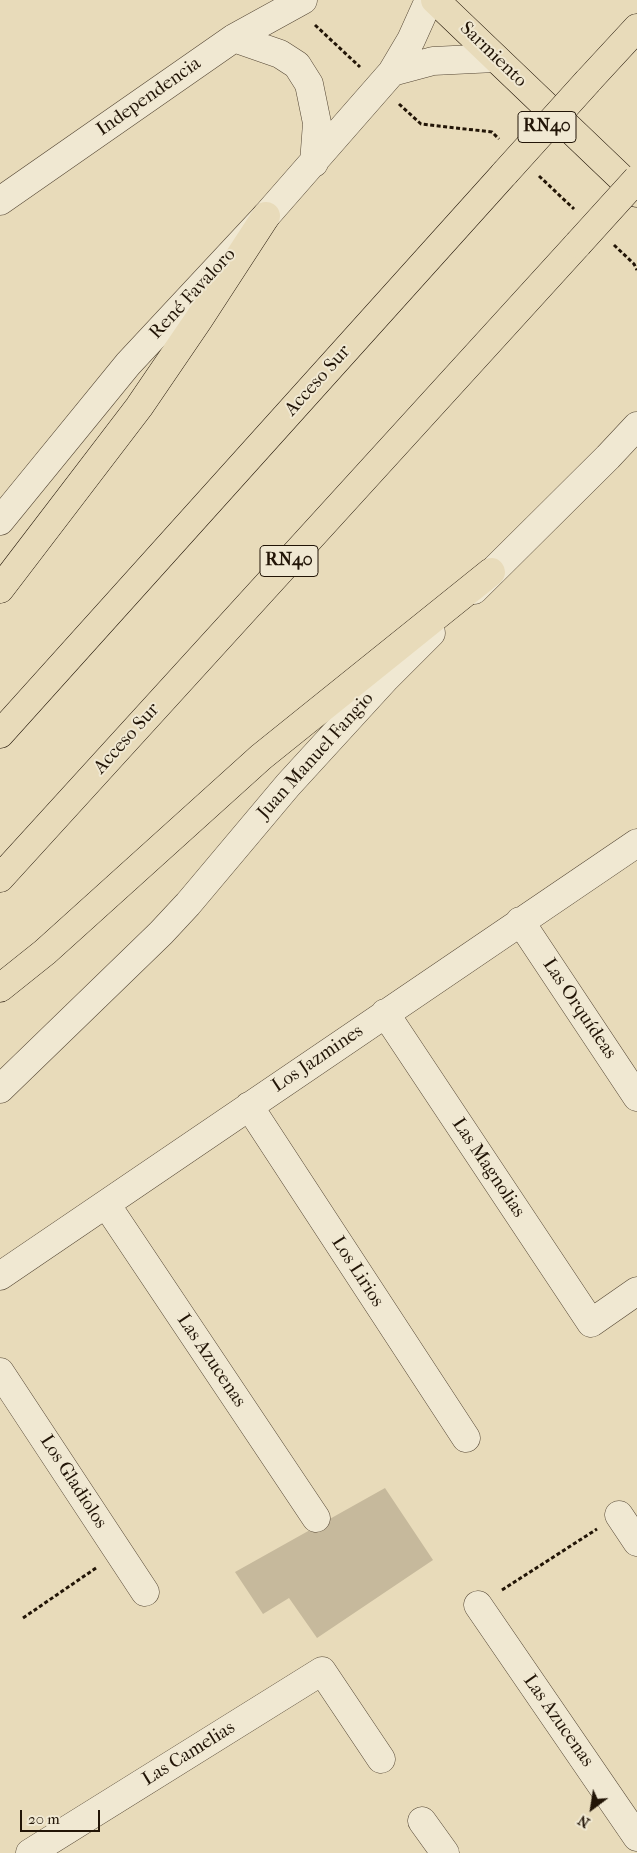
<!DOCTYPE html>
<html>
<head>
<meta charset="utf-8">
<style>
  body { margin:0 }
  #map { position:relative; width:637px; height:1853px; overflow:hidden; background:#e8dbba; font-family:"IM FELL French Canon",serif }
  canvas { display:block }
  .north { position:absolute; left:567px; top:1783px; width:50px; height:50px; -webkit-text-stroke:4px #f0e8d2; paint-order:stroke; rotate:211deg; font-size:14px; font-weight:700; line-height:20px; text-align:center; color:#221507 }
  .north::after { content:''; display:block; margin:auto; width:18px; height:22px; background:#221507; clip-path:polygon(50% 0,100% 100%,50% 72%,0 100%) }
  .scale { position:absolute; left:20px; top:1810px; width:80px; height:22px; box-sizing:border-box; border:2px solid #221507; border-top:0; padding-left:6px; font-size:15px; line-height:18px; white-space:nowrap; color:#221507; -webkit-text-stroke:4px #f0e8d2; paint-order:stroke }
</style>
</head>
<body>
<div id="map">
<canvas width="637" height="1853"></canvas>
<div class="north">N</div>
<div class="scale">20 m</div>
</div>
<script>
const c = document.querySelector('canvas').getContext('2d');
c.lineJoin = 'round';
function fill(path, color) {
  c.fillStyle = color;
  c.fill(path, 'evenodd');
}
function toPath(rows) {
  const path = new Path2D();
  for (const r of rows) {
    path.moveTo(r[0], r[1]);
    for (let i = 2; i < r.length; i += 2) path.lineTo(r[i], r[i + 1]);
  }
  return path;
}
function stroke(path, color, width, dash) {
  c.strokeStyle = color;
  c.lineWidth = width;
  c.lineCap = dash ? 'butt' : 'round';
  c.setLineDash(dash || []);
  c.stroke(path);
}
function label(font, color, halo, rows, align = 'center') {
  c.font = font + ' "IM FELL French Canon",serif';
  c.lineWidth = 4;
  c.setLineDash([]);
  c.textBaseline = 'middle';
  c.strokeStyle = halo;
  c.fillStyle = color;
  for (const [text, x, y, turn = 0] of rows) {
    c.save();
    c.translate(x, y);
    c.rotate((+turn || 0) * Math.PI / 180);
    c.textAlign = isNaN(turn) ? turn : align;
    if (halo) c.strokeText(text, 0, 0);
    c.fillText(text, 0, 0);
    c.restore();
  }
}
const green = toPath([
  [385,1488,433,1560,317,1638,289,1598,263,1614,235,1572]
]);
const path = toPath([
  [315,25,360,67],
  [399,104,421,124,492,132,499,139],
  [539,176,574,209],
  [614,245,634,264,637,270],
  [502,1590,597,1529],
  [23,1618,96,1568]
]);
const minor = toPath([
  [234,38,280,54,297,65,309,84,317,123,314,163],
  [392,72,433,61,495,58],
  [0,201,234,38,303,0],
  [0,521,128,364,266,216,392,72,411,40,429,0],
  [474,590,608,457,637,426],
  [520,921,637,1097],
  [385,1013,591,1323,637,1291],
  [0,1089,161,933,188,904,288,785,386,678,431,633],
  [249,1106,466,1438],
  [106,1204,316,1518],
  [0,1276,637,843],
  [0,1372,145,1592],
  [619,1515,637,1542],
  [478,1605,637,1837],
  [422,1821,445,1853],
  [30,1853,322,1671,381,1759]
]);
const major = toPath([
  [435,0,637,193]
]);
const highway = toPath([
  [588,81,637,28],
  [0,589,139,407,199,319,266,216],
  [0,734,505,173],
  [0,878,578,244],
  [0,988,45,952,261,757,491,572]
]);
const highwayBridge = toPath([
  [505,173,588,81],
  [578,244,637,179]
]);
const shields = [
  [547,127,58],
  [289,561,58]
];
const shieldNames = [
  ["RN40",547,127],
  ["RN40",289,561]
];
const streetNames = [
  ["Sarmiento",493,55,44],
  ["Independencia",149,97,-35],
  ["René Favaloro",193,294,-47],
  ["Acceso Sur",318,381,-48],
  ["Acceso Sur",127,739,-48],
  ["Juan Manuel Fangio",316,756,-48],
  ["Las Orquídeas",579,1009,56],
  ["Los Jazmines",318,1059,-34],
  ["Las Magnolias",488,1168,56],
  ["Los Lirios",357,1272,57],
  ["Las Azucenas",211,1361,56],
  ["Los Gladiolos",73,1482,57],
  ["Las Azucenas",558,1721,55],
  ["Las Camelias",189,1754,-32]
];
fill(green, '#c6b99c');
stroke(minor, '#544634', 29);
stroke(major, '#221507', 29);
stroke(highway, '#221507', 29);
stroke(path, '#221507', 3, [4, 2.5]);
stroke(minor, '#f0e8d2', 28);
stroke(major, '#e8dbba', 28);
stroke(highway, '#e8dbba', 28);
stroke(highwayBridge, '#221507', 29, []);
stroke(highwayBridge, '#e8dbba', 28);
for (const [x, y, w] of shields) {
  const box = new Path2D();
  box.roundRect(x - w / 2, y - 15.5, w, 31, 4);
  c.fillStyle = '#f0e8d2';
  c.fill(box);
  stroke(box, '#221507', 1);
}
label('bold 18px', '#221507', null, shieldNames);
label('19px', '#221507', '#f0e8d2', streetNames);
</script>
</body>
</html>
